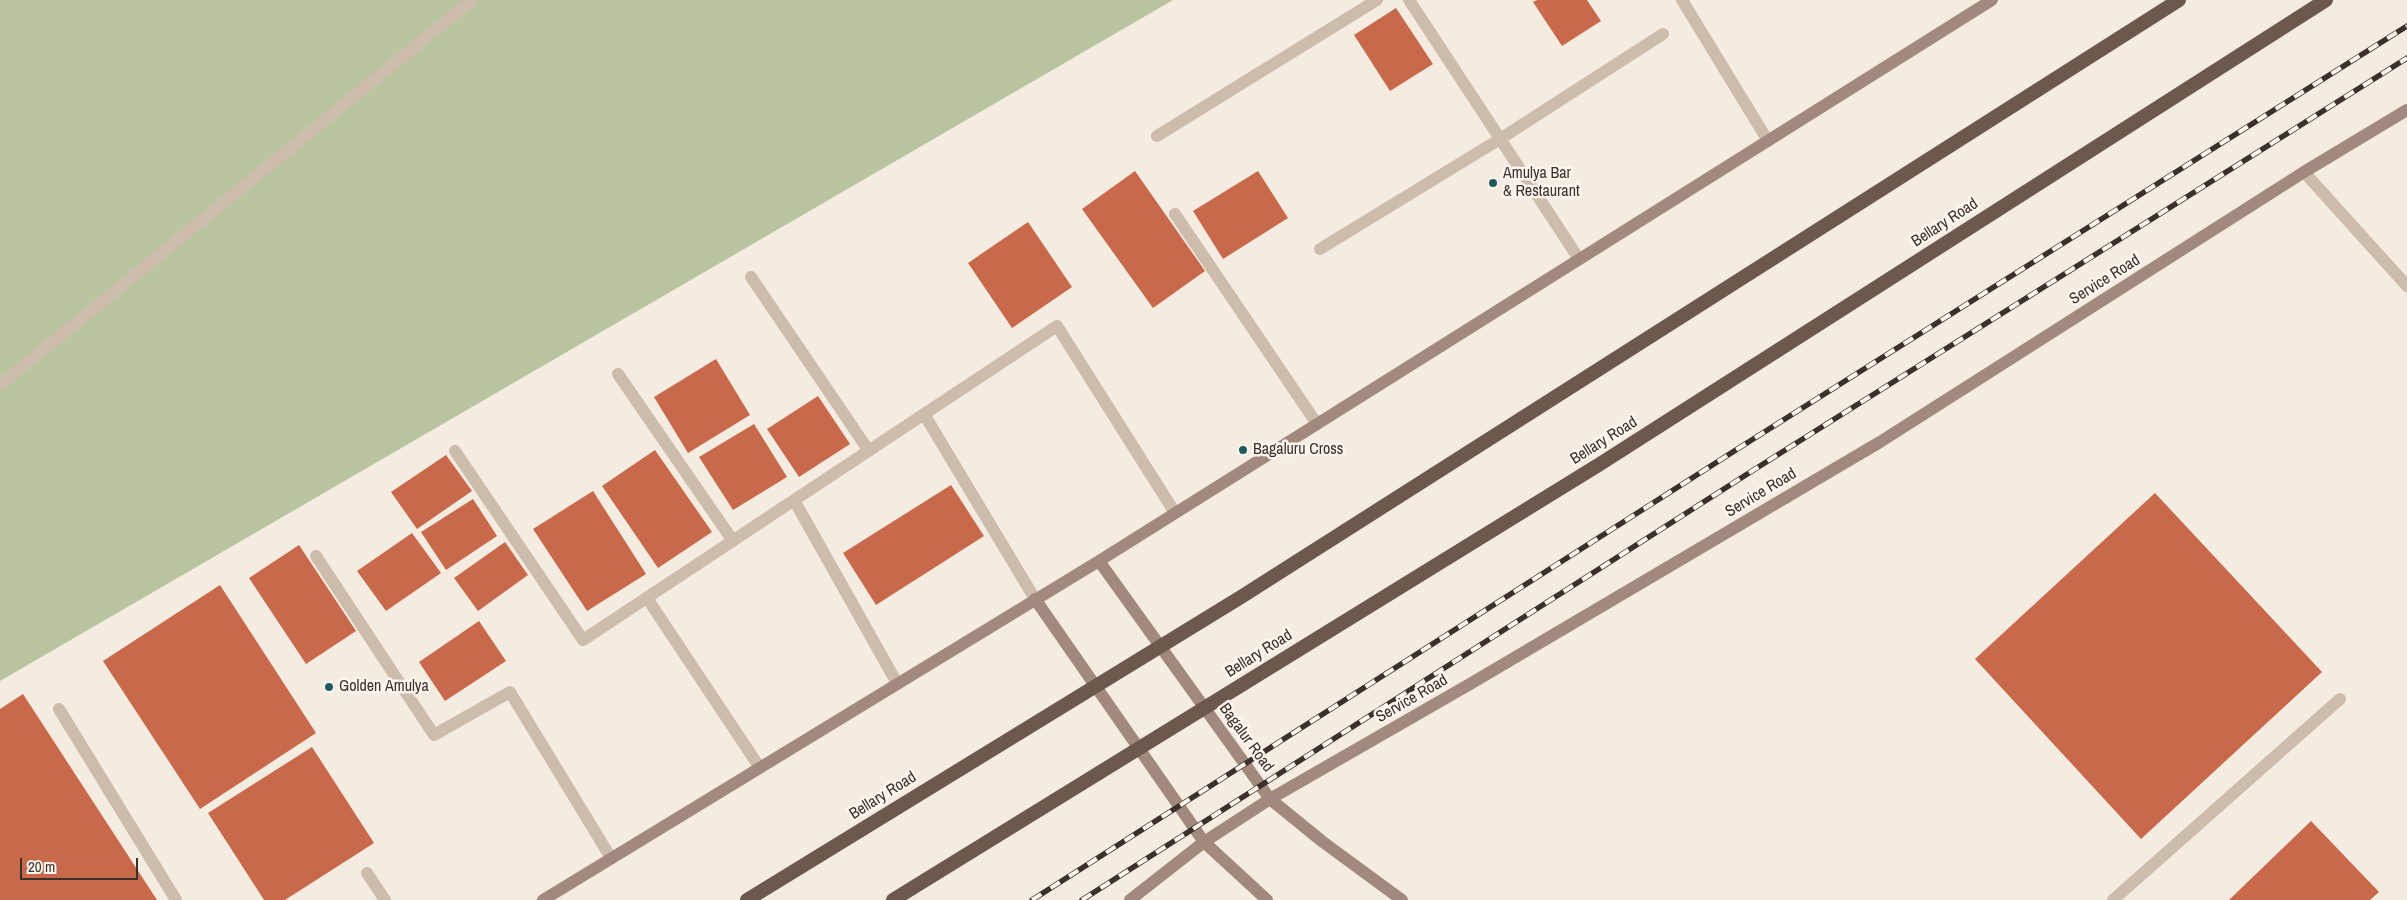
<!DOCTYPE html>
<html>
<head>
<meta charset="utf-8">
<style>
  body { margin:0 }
  #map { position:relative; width:2407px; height:900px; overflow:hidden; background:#f4ebe1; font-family:"Archivo Narrow",sans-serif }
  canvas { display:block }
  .scale { position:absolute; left:20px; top:858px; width:118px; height:22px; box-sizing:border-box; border:2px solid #3b302b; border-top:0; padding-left:6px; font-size:15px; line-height:18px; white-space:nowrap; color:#3b302b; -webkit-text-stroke:4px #fbf5ee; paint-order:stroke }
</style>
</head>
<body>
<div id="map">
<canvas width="2407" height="900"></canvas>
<div class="scale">20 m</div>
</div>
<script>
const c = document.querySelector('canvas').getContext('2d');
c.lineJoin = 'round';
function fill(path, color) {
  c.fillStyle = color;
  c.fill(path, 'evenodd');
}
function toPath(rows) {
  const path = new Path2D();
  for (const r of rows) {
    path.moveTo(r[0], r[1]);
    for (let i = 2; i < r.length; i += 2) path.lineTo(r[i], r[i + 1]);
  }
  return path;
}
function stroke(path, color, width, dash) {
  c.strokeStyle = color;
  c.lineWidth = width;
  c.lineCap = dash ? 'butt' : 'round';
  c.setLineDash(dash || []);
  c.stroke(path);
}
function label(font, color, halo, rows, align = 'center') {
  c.font = font + ' "Archivo Narrow",sans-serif';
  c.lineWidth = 5;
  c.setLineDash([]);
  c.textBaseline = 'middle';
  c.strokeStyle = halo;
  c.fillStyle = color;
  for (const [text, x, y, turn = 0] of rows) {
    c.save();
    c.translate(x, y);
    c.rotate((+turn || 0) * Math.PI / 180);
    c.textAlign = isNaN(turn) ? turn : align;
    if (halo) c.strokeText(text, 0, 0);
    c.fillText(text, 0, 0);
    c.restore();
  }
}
const green = toPath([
  [0,0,1173,0,0,681]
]);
const building = toPath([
  [1537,0,1587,0,1601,21,1562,46,1533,2],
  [1396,8,1433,64,1390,91,1354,35],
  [1135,171,1205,271,1153,308,1082,209],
  [1258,171,1288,218,1223,259,1193,211],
  [1028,222,1072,287,1012,328,968,263],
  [716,359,750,415,688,453,654,397],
  [818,396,850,444,799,477,767,429],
  [754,424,787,477,733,510,699,457],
  [655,450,712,532,658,568,602,486],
  [446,455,472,491,417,529,391,492],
  [951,485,984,536,876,605,843,553],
  [593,491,646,574,587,611,533,529],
  [2155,493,2322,672,2141,839,1975,659],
  [473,499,497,536,446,570,421,532],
  [412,533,441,573,386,611,357,571],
  [505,542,528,575,478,611,454,578],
  [299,545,356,631,306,664,249,578],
  [220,585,316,733,200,809,103,661],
  [479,621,506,661,445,701,419,662],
  [23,694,157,900,0,900,0,709],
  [312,747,374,843,285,900,264,900,208,813],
  [2311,821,2379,892,2370,900,2229,900]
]);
const service = toPath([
  [1682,0,1768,141],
  [2304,172,2407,286],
  [0,385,472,0],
  [59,709,176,900],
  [367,873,385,900],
  [2113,900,2340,699]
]);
const minor = toPath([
  [1409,0,1579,259],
  [1157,136,1377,0],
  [1175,214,1317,424],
  [1320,249,1500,139,1663,34],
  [751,277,869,451],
  [618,374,733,541],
  [924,414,1035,599],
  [455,451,583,640,1057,326,1175,513],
  [794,500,897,683],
  [316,556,434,735,510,692,611,858],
  [647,598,760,768]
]);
const secondary = toPath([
  [1099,561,1270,799,1323,842,1402,900],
  [1035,599,1204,842,1267,900],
  [543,900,1099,561,1992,0],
  [1130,900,1204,842,1270,799,1470,684,1880,442,2304,172,2407,110]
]);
const rail = toPath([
  [1032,900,1739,448,2407,26],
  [1082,900,1752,471,2407,58]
]);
const trunkBridge = toPath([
  [747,900,1241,597,2179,0],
  [893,900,1600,464,2326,0]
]);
const markers = [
  [1493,183,5,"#1f5a5e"],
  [1243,450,5,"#1f5a5e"],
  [329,687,5,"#1f5a5e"]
];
const poiNames = [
  ["Amulya Bar",1503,174],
  ["& Restaurant",1503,192],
  ["Bagaluru Cross",1253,450],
  ["Golden Amulya",339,687]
];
const streetNames = [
  ["Bellary Road",1945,223,-33],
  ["Service Road",2105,280,-32],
  ["Bellary Road",1604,441,-32],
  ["Service Road",1761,493,-31],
  ["Bellary Road",1259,654,-32],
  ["Service Road",1412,699,-30],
  ["Bagalur Road",1246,738,54],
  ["Bellary Road",883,796,-32]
];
fill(green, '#b8c4a0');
fill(building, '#c8694b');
stroke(service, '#cdbbac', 12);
stroke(minor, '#cdbbac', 12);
stroke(secondary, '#a18a7d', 12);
stroke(rail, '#3b302b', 5.5);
stroke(rail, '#fbf5ee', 4, [11]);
stroke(trunkBridge, '#6c584f', 14);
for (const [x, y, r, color] of markers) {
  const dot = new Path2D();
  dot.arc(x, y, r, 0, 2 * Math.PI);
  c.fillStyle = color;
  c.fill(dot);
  stroke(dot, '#fbf5ee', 2);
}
label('16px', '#3b302b', '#fbf5ee', poiNames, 'left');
label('16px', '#3b302b', '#fbf5ee', streetNames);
</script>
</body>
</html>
